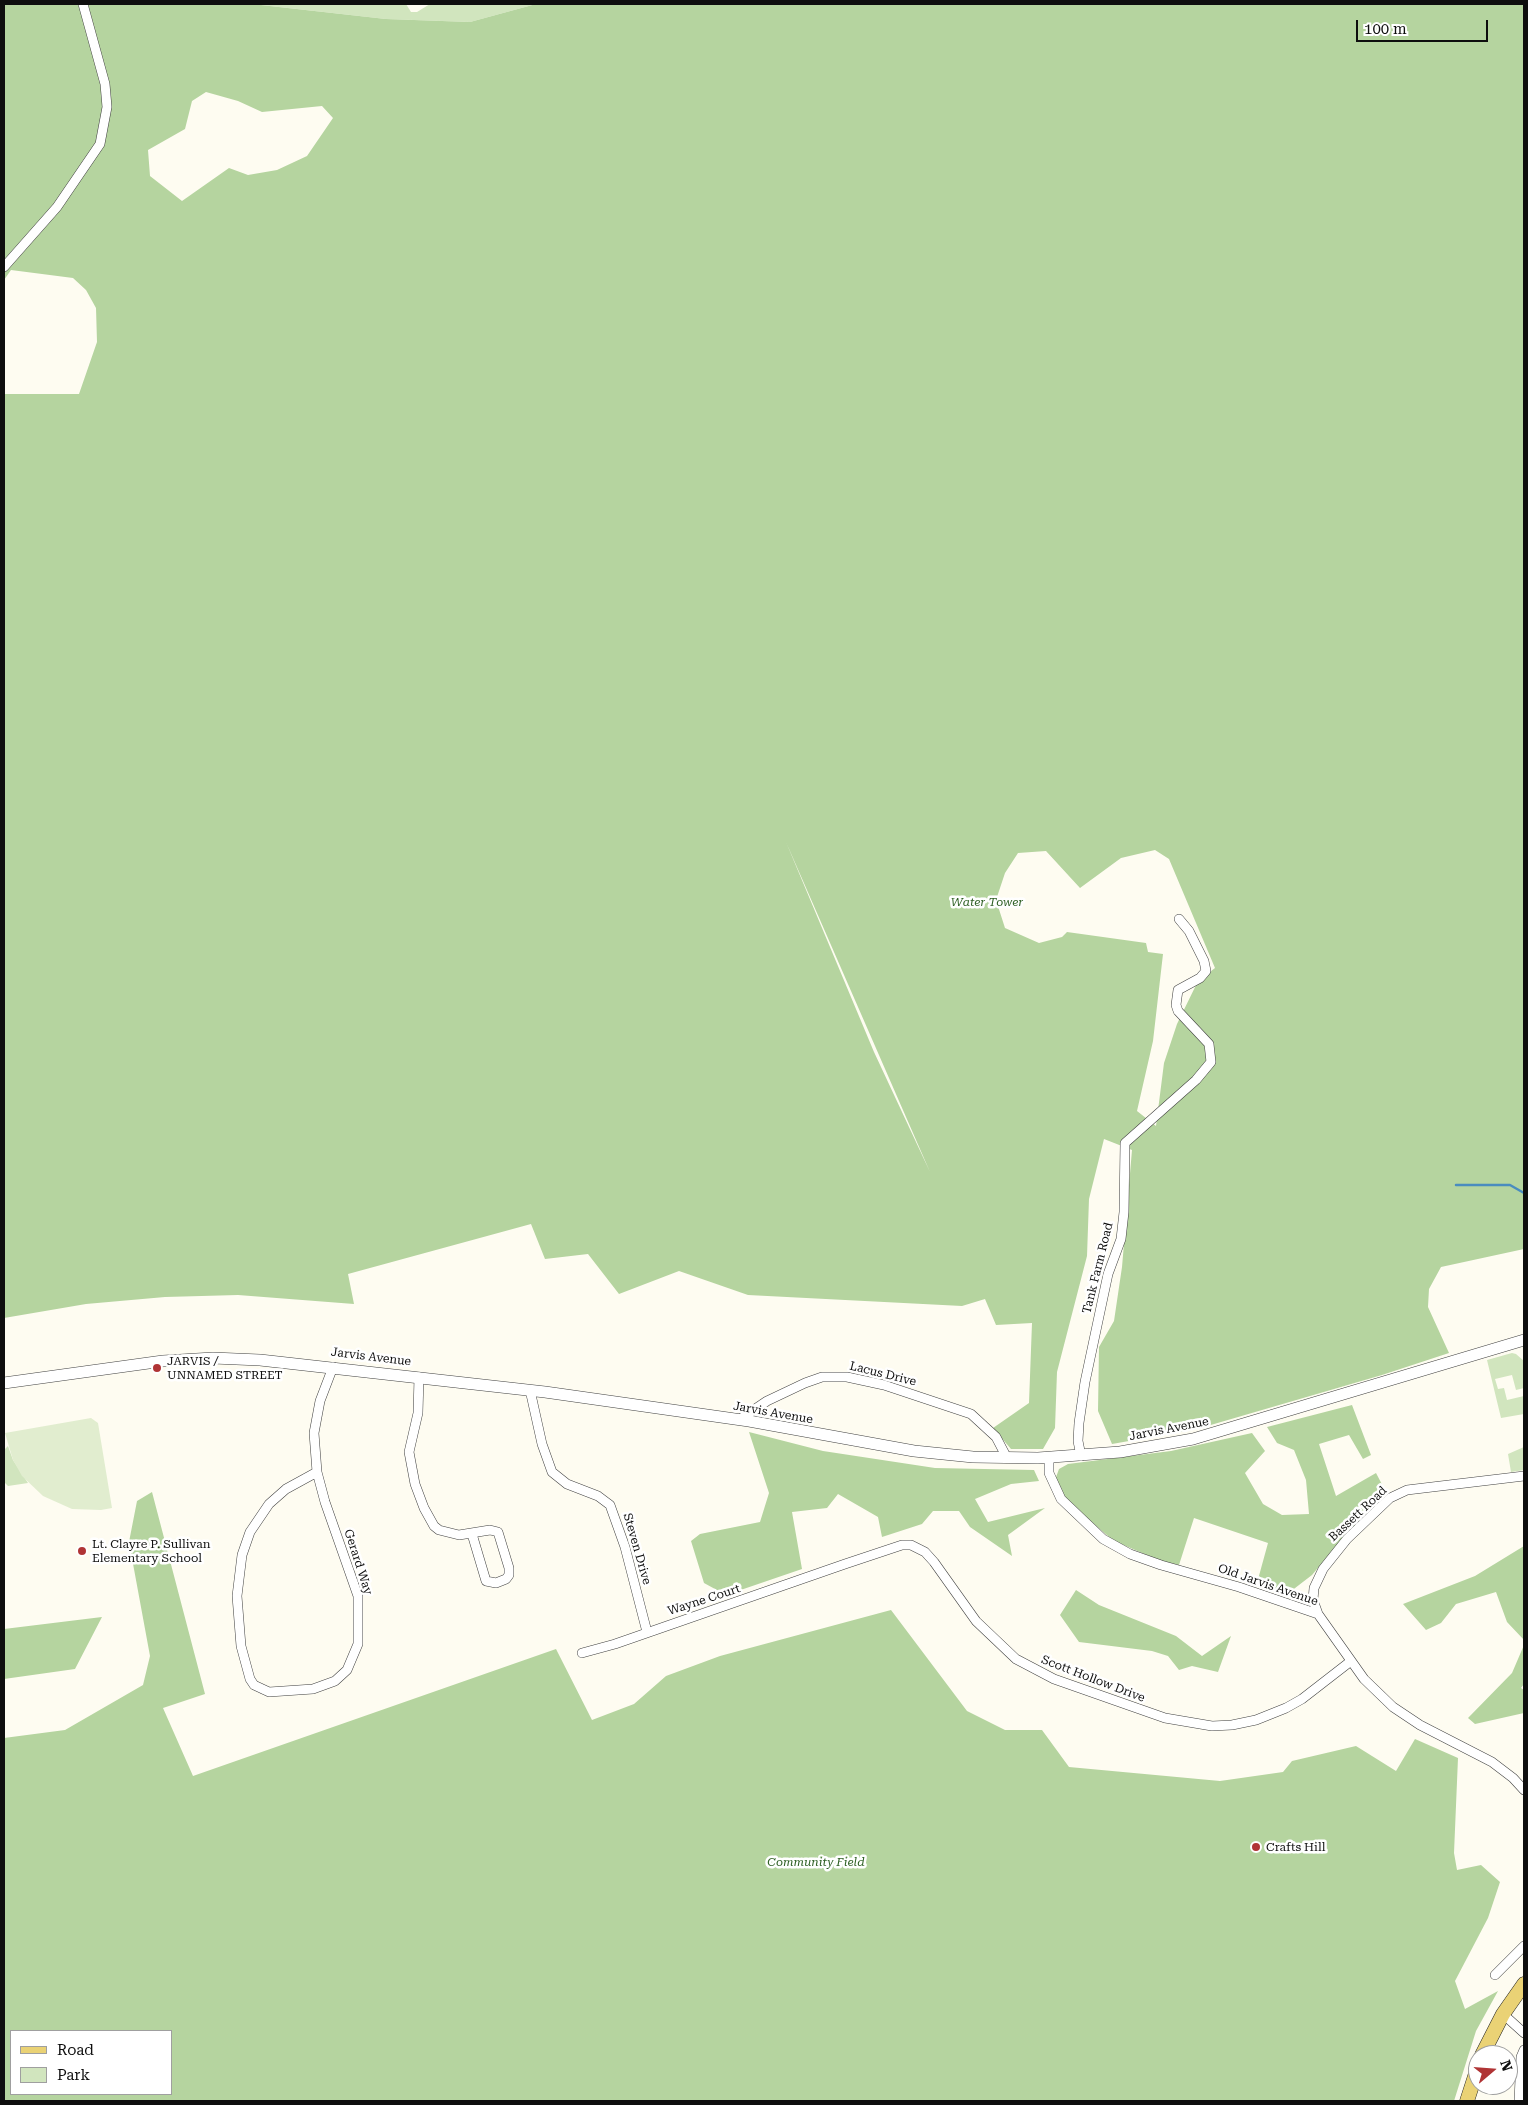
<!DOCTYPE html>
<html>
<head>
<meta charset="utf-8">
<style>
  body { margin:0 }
  #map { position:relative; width:1528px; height:2105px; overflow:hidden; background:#fefcf1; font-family:"Roboto Serif",serif }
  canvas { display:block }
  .frame { position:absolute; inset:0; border:5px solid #0e0e0e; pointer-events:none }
  .legend { position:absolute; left:10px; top:2030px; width:162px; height:65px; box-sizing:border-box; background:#fff; border:1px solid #9f9f9f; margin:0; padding:6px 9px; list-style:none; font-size:15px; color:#0e0e0e }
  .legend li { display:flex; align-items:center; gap:10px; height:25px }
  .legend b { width:25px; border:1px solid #9f9f9f }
  .north { position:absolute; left:1468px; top:2045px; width:50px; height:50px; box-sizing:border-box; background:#fff; border:1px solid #9f9f9f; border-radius:50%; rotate:72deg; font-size:14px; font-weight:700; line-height:20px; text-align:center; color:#0e0e0e }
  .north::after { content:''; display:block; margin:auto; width:18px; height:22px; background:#b03435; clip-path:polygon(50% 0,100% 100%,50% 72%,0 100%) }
  .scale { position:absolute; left:1356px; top:20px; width:132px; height:22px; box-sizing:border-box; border:2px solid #0e0e0e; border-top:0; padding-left:6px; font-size:15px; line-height:18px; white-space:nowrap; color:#0e0e0e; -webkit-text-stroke:4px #fff; paint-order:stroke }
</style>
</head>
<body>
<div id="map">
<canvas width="1528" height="2105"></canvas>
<div class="frame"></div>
<ul class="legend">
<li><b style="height:6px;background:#ead275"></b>Road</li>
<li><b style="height:14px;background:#d1e5be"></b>Park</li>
</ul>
<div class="north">N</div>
<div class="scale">100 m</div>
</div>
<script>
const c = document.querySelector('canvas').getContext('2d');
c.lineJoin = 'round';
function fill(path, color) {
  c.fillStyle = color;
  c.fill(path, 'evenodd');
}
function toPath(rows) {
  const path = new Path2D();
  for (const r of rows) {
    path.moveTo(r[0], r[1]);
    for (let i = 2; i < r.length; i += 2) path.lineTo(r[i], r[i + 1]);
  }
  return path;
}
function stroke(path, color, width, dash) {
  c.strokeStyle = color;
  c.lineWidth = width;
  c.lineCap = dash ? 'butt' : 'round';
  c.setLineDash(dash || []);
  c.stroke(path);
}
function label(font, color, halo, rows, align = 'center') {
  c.font = font + ' "Roboto Serif",serif';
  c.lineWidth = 5;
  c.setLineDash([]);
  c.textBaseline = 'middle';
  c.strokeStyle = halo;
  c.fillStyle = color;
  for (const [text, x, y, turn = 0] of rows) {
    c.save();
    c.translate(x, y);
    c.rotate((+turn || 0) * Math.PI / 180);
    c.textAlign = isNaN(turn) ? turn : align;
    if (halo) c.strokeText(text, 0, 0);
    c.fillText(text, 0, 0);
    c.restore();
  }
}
const green = toPath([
  [252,4,406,4,411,12,417,12,430,4,536,4,470,22,386,19],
  [1512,1353,1516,1354,1524,1361,1524,1388,1516,1390,1512,1375,1495,1379,1498,1389,1504,1388,1507,1400,1524,1396,1524,1414,1501,1418,1487,1360],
  [8,1446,13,1460,28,1483,8,1486,4,1482,4,1450],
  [1524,1447,1524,1470,1511,1472,1508,1454]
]);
const forest = toPath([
  [4,4,252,4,386,19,470,22,536,4,1524,4,1524,1249,1441,1267,1429,1289,1428,1307,1449,1353,1382,1375,1197,1429,1112,1444,1098,1411,1099,1347,1114,1321,1122,1267,1132,1150,1104,1139,1089,1199,1087,1256,1057,1372,1055,1428,1043,1449,1011,1449,993,1428,1029,1403,1032,1323,996,1325,985,1299,962,1306,748,1295,679,1271,619,1294,588,1254,545,1259,531,1224,348,1274,354,1304,238,1295,165,1297,86,1304,4,1318,4,394,79,394,97,342,96,308,86,290,73,278,11,270,4,280],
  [206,92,238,101,262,112,322,106,333,118,307,156,277,170,248,175,229,168,182,201,150,176,148,150,185,129,192,101],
  [786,842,930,1172,874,1052],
  [1155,850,1169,859,1215,968,1198,981,1177,1024,1164,1063,1156,1126,1137,1111,1153,1041,1163,954,1148,952,1146,943,1067,932,1062,937,1039,943,1005,928,996,900,1005,873,1018,853,1046,851,1080,888,1121,858],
  [1352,1405,1371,1455,1363,1459,1349,1435,1319,1444,1336,1496,1376,1473,1386,1492,1348,1532,1312,1575,1286,1595,1280,1595,1257,1583,1268,1543,1194,1518,1179,1565,1161,1561,1114,1541,1063,1498,1055,1480,1059,1469,1068,1464,1171,1451,1252,1433,1265,1451,1245,1473,1263,1504,1282,1515,1309,1514,1306,1480,1294,1450,1277,1443,1267,1427],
  [749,1432,823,1451,935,1468,1034,1470,1039,1481,1011,1484,975,1499,988,1522,1045,1508,1008,1535,1012,1556,970,1527,959,1511,933,1511,922,1524,882,1537,878,1517,838,1494,827,1508,792,1512,802,1569,726,1595,704,1583,691,1541,700,1534,760,1522,769,1493],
  [152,1492,205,1694,163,1708,193,1776,556,1649,592,1720,634,1704,666,1676,720,1656,891,1610,967,1711,1005,1730,1042,1730,1069,1767,1220,1781,1283,1772,1292,1761,1356,1746,1396,1771,1415,1739,1458,1758,1454,1853,1457,1870,1481,1865,1500,1882,1488,1918,1455,1981,1465,2009,1498,1991,1476,2031,1454,2101,4,2101,4,1738,65,1730,143,1685,150,1656,129,1542,137,1501],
  [11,2031,171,2031,171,2094,11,2094],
  [1524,1546,1524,1640,1507,1622,1496,1592,1456,1604,1441,1623,1426,1630,1403,1604,1475,1576],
  [1076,1590,1099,1605,1176,1636,1202,1656,1231,1636,1218,1672,1192,1666,1179,1670,1168,1656,1152,1651,1079,1642,1060,1615],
  [102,1617,75,1669,4,1679,4,1629],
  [1524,1645,1524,1684,1521,1688,1524,1690,1524,1713,1475,1724,1468,1718,1512,1673]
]);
const pitch = toPath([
  [91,1418,98,1423,112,1508,101,1510,72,1509,43,1496,22,1476,13,1460,5,1433]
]);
const stream = toPath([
  [1456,1185,1510,1185,1524,1193]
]);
const minor = toPath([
  [4,267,57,207,100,144,107,107,105,84,83,4],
  [419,1377,418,1413,409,1452,415,1484,424,1508,434,1526,439,1530,459,1535,490,1530,498,1532,509,1568,509,1575,506,1579,496,1583,486,1581,472,1534],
  [530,1390,542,1444,552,1472,567,1484,598,1496,610,1505,625,1547,647,1632],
  [739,1420,767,1401,805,1383,822,1377,847,1377,884,1385,971,1414,996,1437,1007,1458],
  [1081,1456,1078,1441,1079,1423,1085,1382,1108,1274,1121,1239,1124,1212,1125,1143,1196,1080,1211,1062,1209,1044,1178,1011,1176,1005,1178,990,1200,978,1206,971,1204,961,1189,931,1179,919],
  [1049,1458,1049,1473,1061,1499,1103,1539,1130,1554,1161,1565,1239,1587,1318,1614,1364,1679,1393,1707,1420,1725,1492,1762,1513,1778,1524,1790],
  [317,1472,325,1502,358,1596,358,1644,347,1670,335,1681,313,1689,269,1692,254,1685,250,1679,241,1646,237,1596,242,1555,250,1532,269,1504,286,1489,317,1472,314,1433,320,1401,333,1367],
  [1318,1614,1313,1600,1314,1588,1323,1569,1347,1539,1390,1498,1407,1490,1524,1476],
  [582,1653,615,1644,845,1564,902,1545,911,1545,925,1552,934,1562,976,1621,1016,1659,1054,1679,1165,1718,1212,1726,1232,1725,1256,1720,1286,1708,1302,1699,1351,1661],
  [1495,1975,1524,1946],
  [1503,2014,1524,2033],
  [1519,2101,1521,2057,1524,2050]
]);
const tertiary = toPath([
  [4,1383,163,1361,213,1358,260,1360,545,1392,749,1421,914,1451,973,1457,1038,1458,1120,1452,1193,1439,1524,1340]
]);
const primary = toPath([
  [1482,2055,1503,2014,1524,1984],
  [1467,2101,1478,2067]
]);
const markers = [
  [157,1368,5,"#b03435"],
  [82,1551,5,"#b03435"],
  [1256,1847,5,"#b03435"]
];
const parkNames = [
  ["Water Tower",987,902],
  ["Community Field",816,1862]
];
const streetNames = [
  ["Tank Farm Road",1098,1268,-76],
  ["Jarvis Avenue",371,1357,7],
  ["Lacus Drive",883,1374,14],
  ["Jarvis Avenue",773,1413,10],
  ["Jarvis Avenue",1169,1429,-11],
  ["Bassett Road",1358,1514,-43],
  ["Steven Drive",637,1549,74],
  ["Gerard Way",358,1562,72],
  ["Old Jarvis Avenue",1268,1585,19],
  ["Wayne Court",704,1600,-18],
  ["Scott Hollow Drive",1093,1679,21]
];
const poiNames = [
  ["JARVIS /",167,1361],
  ["UNNAMED STREET",167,1375],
  ["Lt. Clayre P. Sullivan",92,1544],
  ["Elementary School",92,1558],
  ["Crafts Hill",1266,1847]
];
fill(green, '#d1e5be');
fill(forest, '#b5d49f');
fill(pitch, '#e1edcf');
stroke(stream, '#498cbf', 2.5);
stroke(minor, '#414141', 10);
stroke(tertiary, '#414141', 12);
stroke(primary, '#1f1f1f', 15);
stroke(minor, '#fff', 9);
stroke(tertiary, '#fff', 11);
stroke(primary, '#ead275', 14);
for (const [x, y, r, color] of markers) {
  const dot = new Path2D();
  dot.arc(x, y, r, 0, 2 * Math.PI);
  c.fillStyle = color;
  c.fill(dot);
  stroke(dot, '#fff', 2);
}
label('italic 12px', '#2f6025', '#fff', parkNames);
label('12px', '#0e0e0e', '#fff', streetNames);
label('12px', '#0e0e0e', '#fff', poiNames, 'left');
</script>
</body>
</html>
